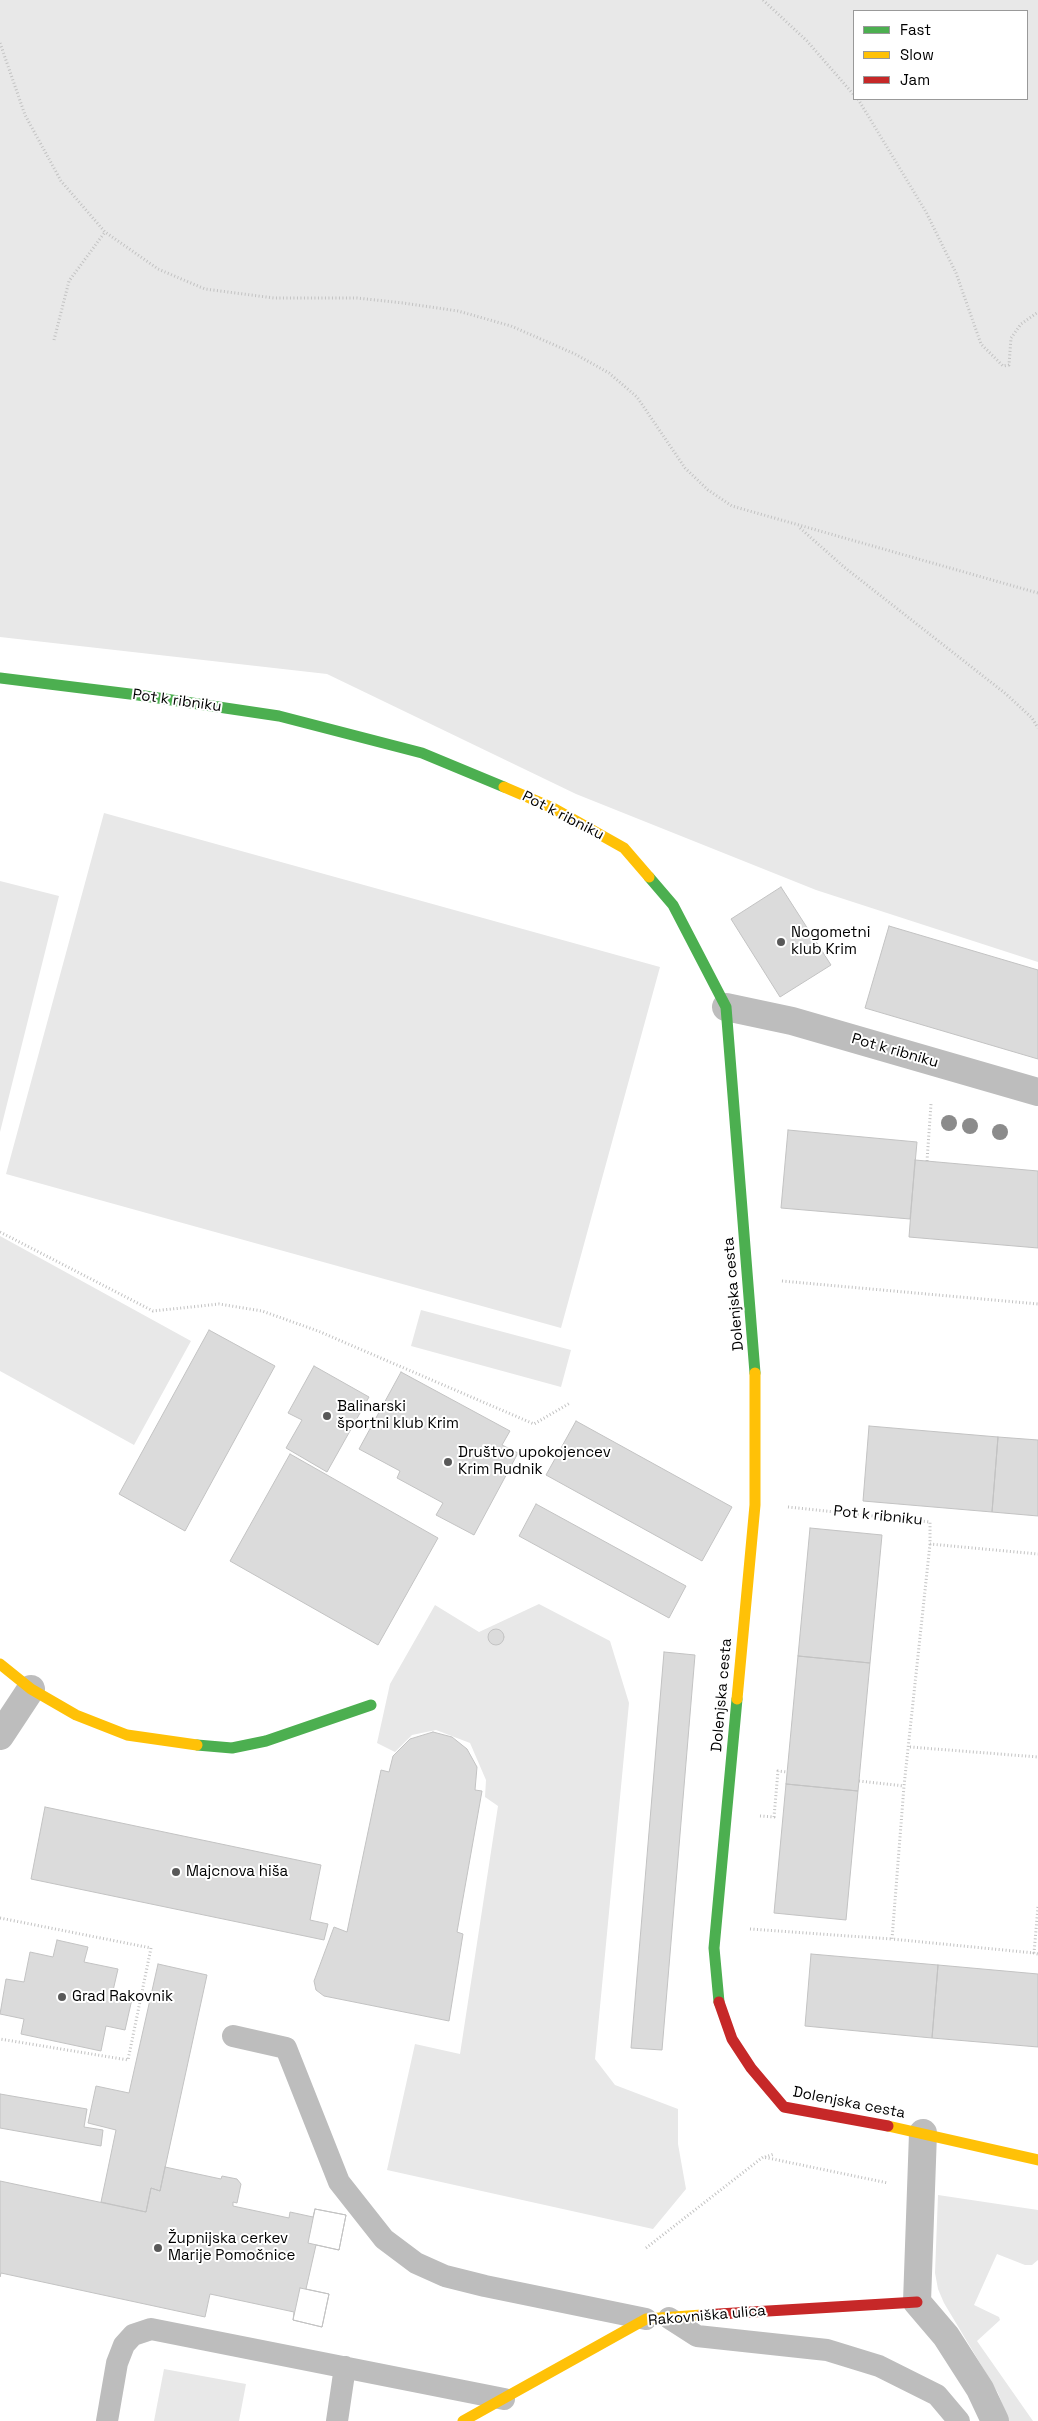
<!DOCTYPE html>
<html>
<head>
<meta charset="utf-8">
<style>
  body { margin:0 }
  #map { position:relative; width:1038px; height:2421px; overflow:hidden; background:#fff; font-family:"Space Grotesk",sans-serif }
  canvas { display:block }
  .legend { position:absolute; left:853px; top:10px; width:175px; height:90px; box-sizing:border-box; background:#fff; border:1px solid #999; margin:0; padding:6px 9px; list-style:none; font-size:15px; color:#000 }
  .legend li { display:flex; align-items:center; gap:10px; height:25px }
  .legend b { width:25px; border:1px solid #999 }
</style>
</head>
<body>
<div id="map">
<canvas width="1038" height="2421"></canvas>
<ul class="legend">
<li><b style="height:6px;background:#4caf50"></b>Fast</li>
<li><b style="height:6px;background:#ffc107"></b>Slow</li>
<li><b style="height:6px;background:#c62828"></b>Jam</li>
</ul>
</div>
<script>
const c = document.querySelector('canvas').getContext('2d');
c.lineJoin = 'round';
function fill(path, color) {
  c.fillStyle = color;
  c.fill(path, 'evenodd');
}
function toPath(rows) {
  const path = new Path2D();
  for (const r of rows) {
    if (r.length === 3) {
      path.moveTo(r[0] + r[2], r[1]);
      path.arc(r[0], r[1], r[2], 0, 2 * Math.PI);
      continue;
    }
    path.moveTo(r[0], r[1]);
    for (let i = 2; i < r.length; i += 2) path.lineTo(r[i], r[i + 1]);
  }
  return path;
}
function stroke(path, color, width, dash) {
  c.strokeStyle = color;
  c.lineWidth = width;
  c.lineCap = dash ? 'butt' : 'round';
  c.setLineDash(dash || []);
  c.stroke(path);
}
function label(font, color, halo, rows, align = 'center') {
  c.font = font + ' "Space Grotesk",sans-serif';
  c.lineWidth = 4;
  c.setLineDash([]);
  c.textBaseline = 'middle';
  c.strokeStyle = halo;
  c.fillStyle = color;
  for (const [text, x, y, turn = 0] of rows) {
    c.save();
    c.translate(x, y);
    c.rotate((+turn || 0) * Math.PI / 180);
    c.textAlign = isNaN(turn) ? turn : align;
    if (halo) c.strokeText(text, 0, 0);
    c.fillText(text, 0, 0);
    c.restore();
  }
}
const green = toPath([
  [0,0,1038,0,1038,962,816,890,576,794,327,674,0,637],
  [854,11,1027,11,1027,99,854,99],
  [104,813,660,967,561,1328,6,1174],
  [0,881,59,896,0,1132],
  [0,1236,191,1341,134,1445,0,1371],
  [421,1310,571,1350,561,1387,411,1346],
  [539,1604,610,1641,629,1703,595,2059,615,2085,678,2109,678,2144,686,2189,653,2229,387,2170,415,2044,460,2054,498,1806,485,1797,486,1780,470,1743,436,1730,412,1735,395,1752,377,1743,390,1684,435,1605,479,1632],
  [938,2195,1038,2210,1038,2260,1032,2265,1025,2265,997,2254,974,2305,999,2317,1000,2320,977,2341,1033,2421,1009,2421,998,2393,944,2303,938,2289,935,2273],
  [164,2369,246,2384,239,2421,154,2421]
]);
const building = toPath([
  [781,887,831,965,780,997,731,919,781,887],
  [889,926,1038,970,1038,1059,865,1008,889,926],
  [788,1130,917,1142,910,1219,781,1208,788,1130],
  [915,1160,1038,1171,1038,1248,909,1237,915,1160],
  [209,1330,275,1366,185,1531,119,1494,209,1330],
  [314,1366,369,1397,327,1472,286,1448,302,1420,288,1413,314,1366],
  [401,1372,510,1431,502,1445,518,1453,474,1535,436,1515,443,1503,397,1478,400,1471,359,1449,401,1372],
  [576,1421,732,1507,702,1561,546,1475,576,1421],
  [869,1426,998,1437,992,1512,863,1501,869,1426],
  [998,1437,1038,1440,1038,1516,992,1512,998,1437],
  [290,1454,438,1538,378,1645,230,1561,290,1454],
  [536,1504,686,1586,669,1618,519,1536,536,1504],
  [810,1528,882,1535,870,1663,798,1656,810,1528],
  [496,1637,8],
  [664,1652,695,1655,662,2050,631,2048,664,1652],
  [798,1656,870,1663,858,1791,786,1784,798,1656],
  [433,1732,452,1737,467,1749,477,1767,475,1790,482,1791,457,1932,463,1934,449,2021,324,1996,316,1990,314,1981,334,1927,347,1932,381,1770,389,1772,393,1756,410,1739,433,1732],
  [786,1784,858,1791,846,1920,774,1913,786,1784],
  [45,1807,321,1865,310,1920,328,1924,324,1940,31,1879,45,1807],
  [57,1940,88,1947,84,1962,118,1969,112,1995,132,1999,125,2030,106,2026,101,2051,21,2034,24,2019,0,2014,6,1979,24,1982,30,1952,53,1957,57,1940],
  [811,1954,938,1965,932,2038,805,2026,811,1954],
  [158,1964,207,1975,160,2191,151,2188,146,2212,101,2202,116,2130,88,2123,96,2086,129,2093,158,1964],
  [938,1965,1038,1974,1038,2047,932,2038,938,1965],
  [0,2094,87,2109,84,2127,103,2130,101,2146,0,2128,0,2094],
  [165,2167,221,2179,222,2176,237,2179,241,2184,237,2203,233,2202,233,2206,289,2218,290,2212,313,2217,315,2209,346,2215,339,2250,316,2245,306,2289,329,2294,322,2327,293,2320,294,2312,210,2294,205,2317,1,2273,0,2277,0,2181,146,2212,151,2188,160,2191,165,2167],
  [315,2209,346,2215,339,2250,308,2243,315,2209],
  [300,2288,329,2294,322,2327,293,2320,300,2288]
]);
const path = toPath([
  [763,0,807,41,854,95],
  [0,43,25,115,61,181,105,232,158,269,205,289,274,298,357,298,403,303,458,311,511,326,575,354,609,373,637,397,685,468,708,490,732,506,1038,593],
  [858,99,926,212,956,273,981,344,1003,366,1009,365,1011,338,1021,324,1038,312],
  [54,340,69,281,105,232],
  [800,528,844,567,1006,694,1032,718,1038,728],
  [927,1161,931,1104],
  [0,1232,153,1311,219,1304,262,1311,318,1331,534,1424,570,1403],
  [782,1281,1038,1304],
  [788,1507,930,1522,930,1544,1038,1554],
  [930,1544,904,1786,892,1939,1034,1953],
  [910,1747,1038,1757],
  [859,1781,904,1786],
  [760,1816,774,1817,778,1771,787,1772],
  [1038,1907,1034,1953,1038,1954],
  [0,1918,151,1948,128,2060,0,2039],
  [750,1929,892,1939],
  [765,2157,774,2154],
  [646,2248,763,2157,888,2183]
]);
const lane = toPath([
  [233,2036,286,2048,339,2182,384,2239,416,2263,445,2276,485,2286,646,2319],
  [669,2318,697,2336,827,2350,879,2366,937,2395,959,2421],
  [107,2421,117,2363,124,2345,133,2335,151,2329,504,2399],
  [337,2421,345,2367]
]);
const street = toPath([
  [726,1007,792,1021,1038,1092],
  [0,1736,31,1689],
  [923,2133,917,2302,946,2336,980,2389,995,2421]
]);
const fast = toPath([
  [0,678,138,695,279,716,422,753,504,787],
  [649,877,673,905,726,1007,755,1373],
  [197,1745,232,1748,266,1741,371,1705],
  [719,2002,714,1948,737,1699]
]);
const slow = toPath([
  [504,787,553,808,624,848,649,877],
  [0,1664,31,1689,76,1715,127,1735,197,1745],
  [737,1699,755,1505,755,1373],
  [888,2126,1038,2160],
  [463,2421,646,2319,702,2315]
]);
const jam = toPath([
  [719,2002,732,2039,751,2068,784,2107,888,2126],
  [702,2315,917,2302]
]);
const trees = [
  [949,1123],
  [970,1126],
  [1000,1132]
];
const markers = [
  [781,942,5,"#595959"],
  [327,1416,5,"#595959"],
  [448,1462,5,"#595959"],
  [176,1872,5,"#595959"],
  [62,1997,5,"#595959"],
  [158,2248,5,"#595959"]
];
const streetNames = [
  ["Pot k ribniku",177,701,8],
  ["Pot k ribniku",563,816,27],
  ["Pot k ribniku",895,1051,16],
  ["Dolenjska cesta",734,1294,-95],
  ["Pot k ribniku",878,1516,6],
  ["Dolenjska cesta",722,1695,-85],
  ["Dolenjska cesta",849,2103,11],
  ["Rakovniška ulica",707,2316,-5]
];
const poiNames = [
  ["Nogometni",791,933],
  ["klub Krim",791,950],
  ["Balinarski",337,1407],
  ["športni klub Krim",337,1424],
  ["Društvo upokojencev",458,1453],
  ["Krim Rudnik",458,1470],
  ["Majcnova hiša",186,1872],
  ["Grad Rakovnik",72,1997],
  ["Župnijska cerkev",168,2239],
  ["Marije Pomočnice",168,2256]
];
fill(green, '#e8e8e8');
fill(building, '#dbdbdb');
stroke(building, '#c3c3c3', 1);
stroke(path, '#c2c2c2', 3, [1, 2.5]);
stroke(lane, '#bdbdbd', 22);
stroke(street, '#bdbdbd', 28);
stroke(fast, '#4caf50', 11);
stroke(slow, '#ffc107', 11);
stroke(jam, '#c62828', 11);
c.fillStyle = '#8b8b8b';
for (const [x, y] of trees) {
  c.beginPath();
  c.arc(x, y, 8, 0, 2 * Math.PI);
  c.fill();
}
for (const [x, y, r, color] of markers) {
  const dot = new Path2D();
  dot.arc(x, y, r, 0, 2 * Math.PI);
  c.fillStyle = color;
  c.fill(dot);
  stroke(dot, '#fff', 2);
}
label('15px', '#000', '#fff', streetNames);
label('15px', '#000', '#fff', poiNames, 'left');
</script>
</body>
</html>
